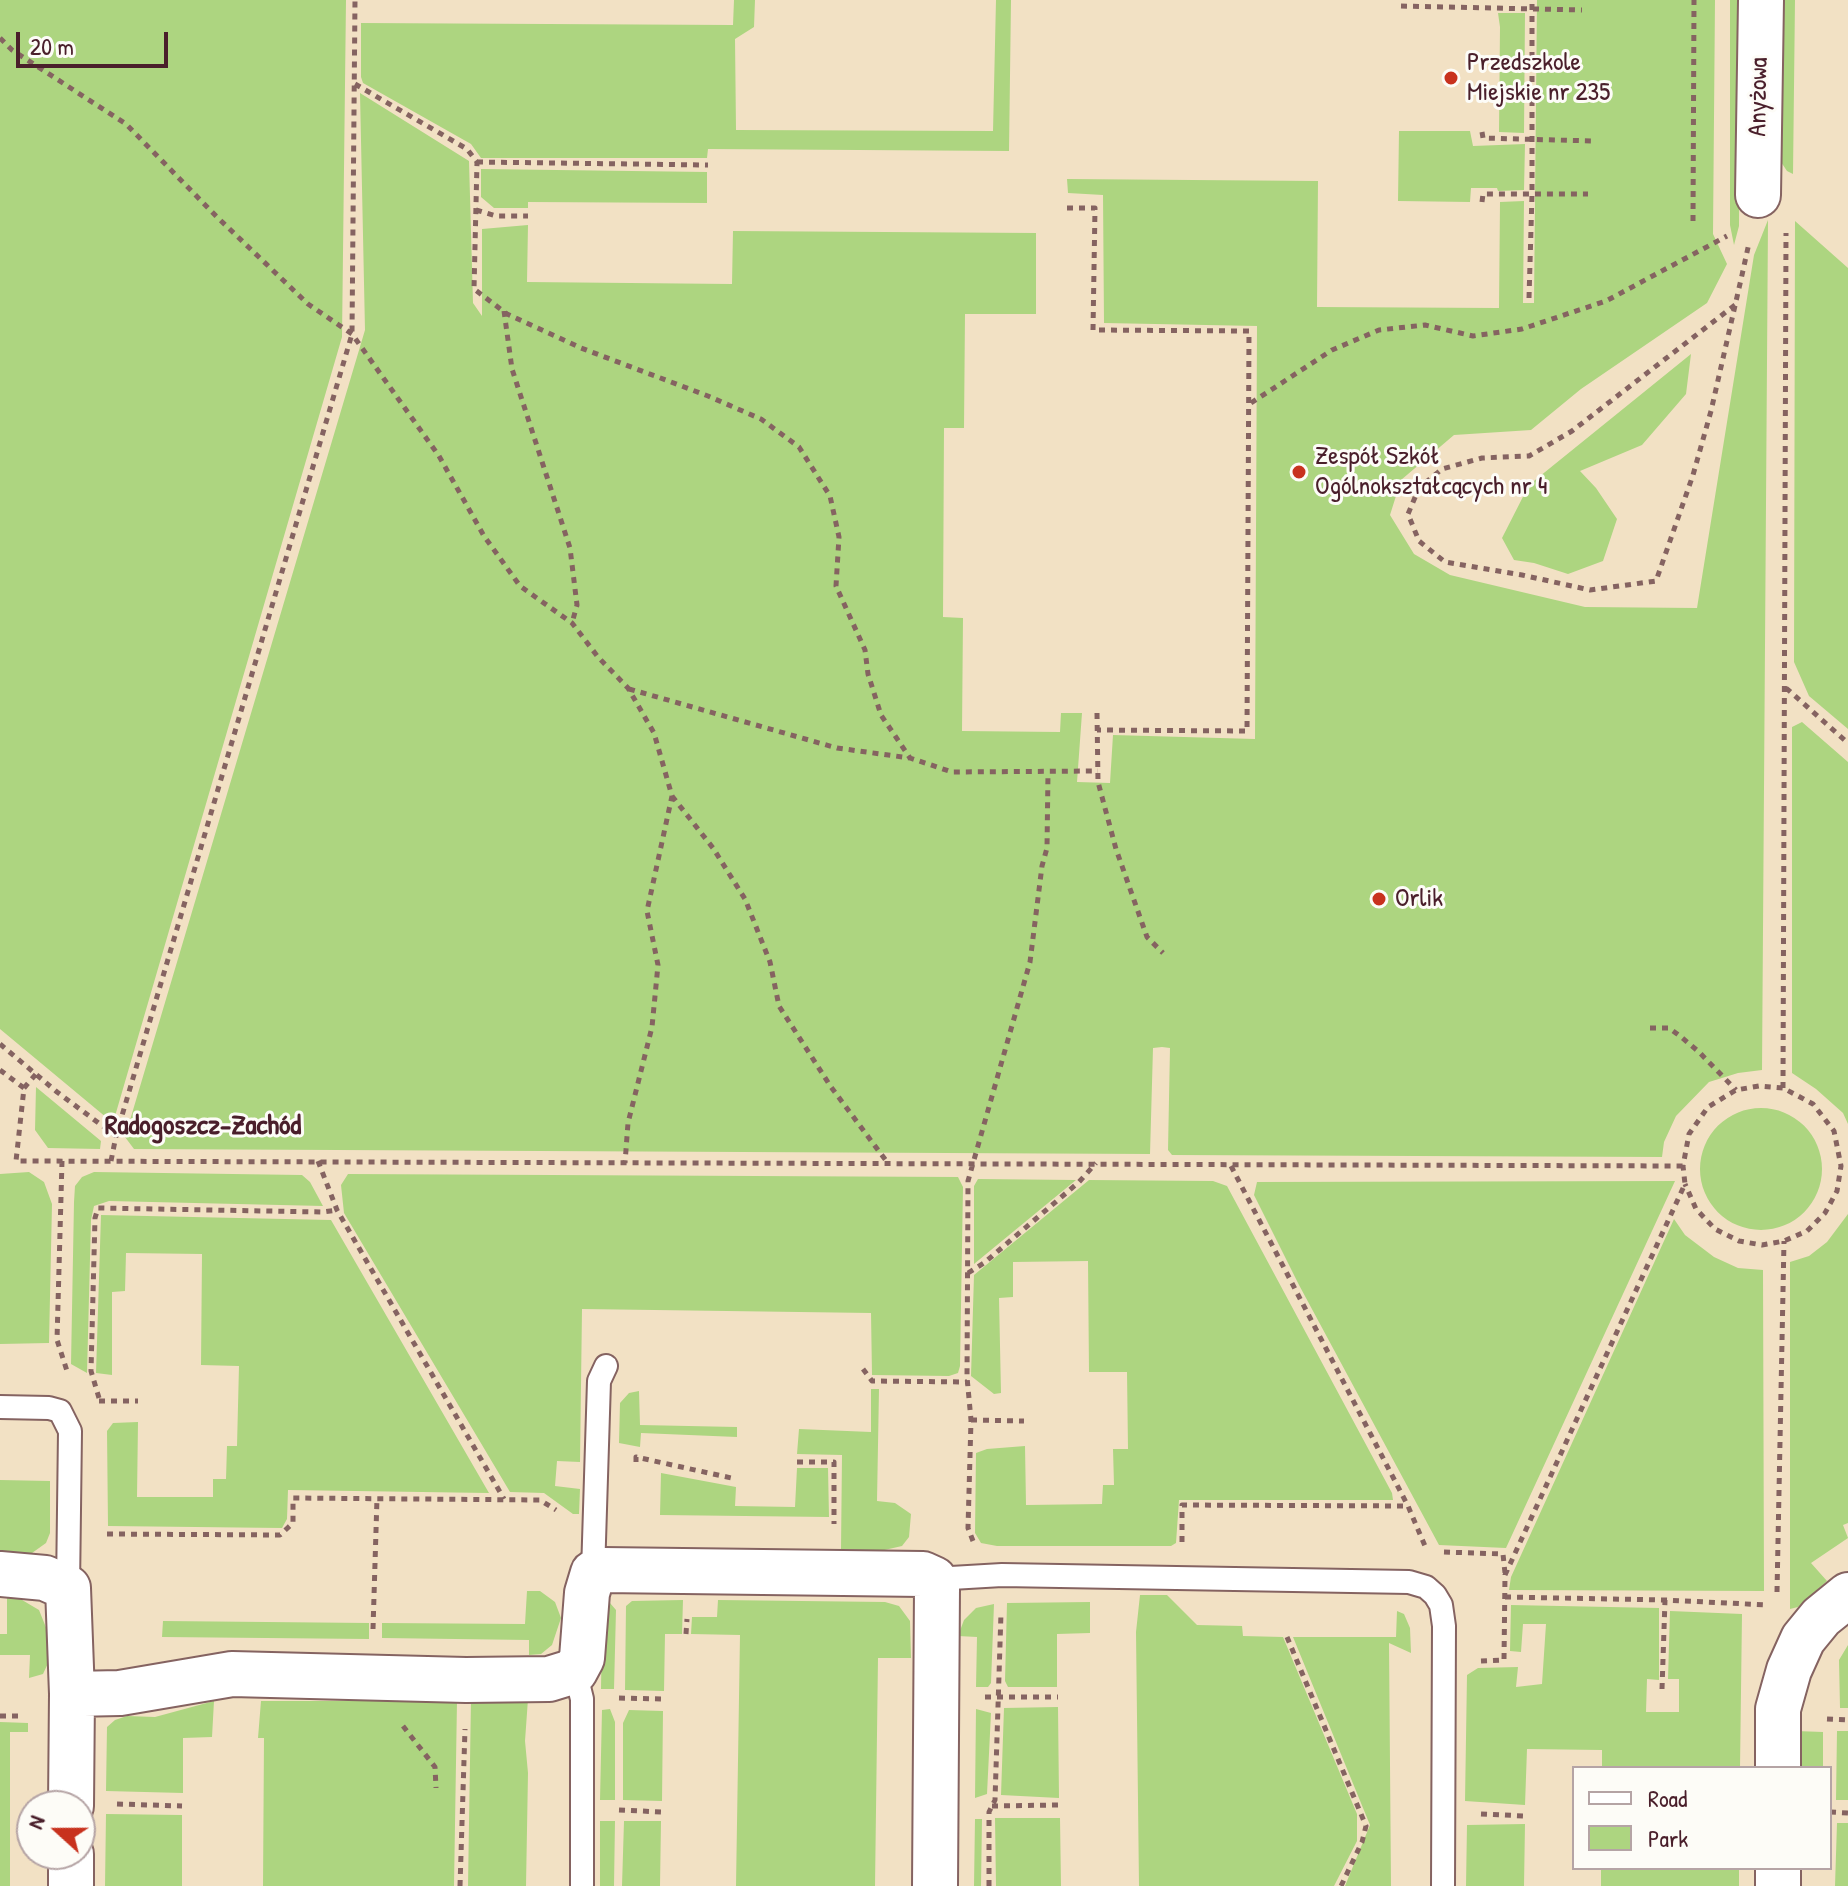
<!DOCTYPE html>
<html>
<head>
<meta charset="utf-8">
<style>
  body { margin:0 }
  #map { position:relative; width:1848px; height:1886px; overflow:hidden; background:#f2e1c4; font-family:"Patrick Hand",sans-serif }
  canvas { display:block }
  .legend { position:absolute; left:1572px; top:1766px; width:260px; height:104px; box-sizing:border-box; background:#fdfcf7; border:2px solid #b5a4a5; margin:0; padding:10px 14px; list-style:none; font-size:24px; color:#4a1f2b }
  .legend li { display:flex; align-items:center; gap:16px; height:40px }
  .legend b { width:40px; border:2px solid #b5a4a5 }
  .north { position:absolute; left:16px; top:1790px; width:80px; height:80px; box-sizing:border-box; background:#fdfcf7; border:2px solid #b5a4a5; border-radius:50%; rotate:291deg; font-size:22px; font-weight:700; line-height:32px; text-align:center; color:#4a1f2b }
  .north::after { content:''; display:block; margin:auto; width:28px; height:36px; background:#c8321e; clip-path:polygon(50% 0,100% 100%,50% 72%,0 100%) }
  .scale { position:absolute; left:16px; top:32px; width:152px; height:36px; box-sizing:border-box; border:4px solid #4a1f2b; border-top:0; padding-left:10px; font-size:24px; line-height:28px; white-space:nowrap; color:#4a1f2b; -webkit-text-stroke:6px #fdfcf7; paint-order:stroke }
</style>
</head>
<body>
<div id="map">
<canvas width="1848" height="1886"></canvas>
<ul class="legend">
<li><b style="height:10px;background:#fff"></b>Road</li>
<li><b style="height:22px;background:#add580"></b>Park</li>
</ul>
<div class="north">N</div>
<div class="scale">20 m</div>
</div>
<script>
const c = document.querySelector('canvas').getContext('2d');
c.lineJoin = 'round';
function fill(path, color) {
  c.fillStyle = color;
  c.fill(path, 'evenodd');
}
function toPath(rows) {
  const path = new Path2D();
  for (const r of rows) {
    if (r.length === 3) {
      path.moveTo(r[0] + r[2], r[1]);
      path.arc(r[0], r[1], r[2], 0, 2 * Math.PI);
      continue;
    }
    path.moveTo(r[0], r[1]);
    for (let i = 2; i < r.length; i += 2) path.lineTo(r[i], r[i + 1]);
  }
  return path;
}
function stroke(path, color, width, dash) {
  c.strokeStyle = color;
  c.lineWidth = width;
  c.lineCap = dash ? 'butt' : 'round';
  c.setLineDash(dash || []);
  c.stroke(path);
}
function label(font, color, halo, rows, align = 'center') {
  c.font = font + ' "Patrick Hand",sans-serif';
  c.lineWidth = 6;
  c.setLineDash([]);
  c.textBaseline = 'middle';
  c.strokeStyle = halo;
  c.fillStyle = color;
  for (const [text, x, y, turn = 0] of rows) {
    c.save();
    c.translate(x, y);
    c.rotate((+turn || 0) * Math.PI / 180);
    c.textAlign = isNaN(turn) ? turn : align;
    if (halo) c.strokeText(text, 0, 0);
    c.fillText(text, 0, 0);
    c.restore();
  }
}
const green = toPath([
  [0,0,346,0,342,337,113,1123,0,1029],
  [734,0,755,0,754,27,735,39,736,130,993,131,996,0,1011,0,1009,151,708,149,707,158,481,158,471,144,363,83,361,77,361,23,733,25],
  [1537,0,1715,0,1713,234,1727,264,1707,303,1581,389,1531,430,1454,435,1401,480,1390,515,1414,554,1450,575,1585,607,1697,608,1754,255,1768,220,1762,1070,1738,1073,1709,1082,1676,1116,1664,1142,1662,1157,1172,1155,1168,1150,1170,1048,1162,1047,1153,1048,1150,1154,134,1149,125,1137,365,330,360,93,469,161,473,303,482,316,482,229,528,225,527,282,732,284,733,231,1036,233,1036,314,965,314,964,428,944,428,943,617,963,618,962,731,1060,732,1061,713,1082,713,1077,782,1110,783,1113,735,1255,739,1257,326,1104,323,1103,195,1068,193,1067,179,1318,181,1317,307,1499,308,1500,202,1524,201,1523,303,1534,303],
  [1730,0,1740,0,1739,226,1734,245,1730,225],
  [1781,0,1795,0,1793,174,1787,171,1781,162],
  [1498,13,1525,13,1524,133,1499,132,1500,27],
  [1399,131,1470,131,1473,146,1525,144,1524,190,1498,191,1497,188,1471,188,1470,202,1398,201],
  [481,169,707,172,707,203,528,202,528,208,494,208,481,197],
  [1795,221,1848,268,1848,729,1809,696,1794,662],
  [1691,354,1686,394,1642,445,1580,471,1596,488,1617,519,1603,561,1568,574,1534,563,1514,560,1502,538,1529,485],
  [1802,722,1848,762,1848,1124,1843,1113,1816,1089,1792,1073,1792,727],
  [36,1087,101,1141,100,1149,48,1148,35,1130],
  [1761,1169,61],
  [29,1172,44,1182,52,1204,49,1343,0,1344,0,1174],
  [94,1172,302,1175,310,1182,323,1206,109,1201,94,1206,91,1220,87,1373,71,1364,74,1202,75,1186,82,1177],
  [348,1174,958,1177,963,1187,960,1366,958,1373,949,1376,872,1375,871,1313,582,1309,580,1462,557,1461,555,1486,580,1489,579,1514,573,1514,544,1493,510,1492,344,1213,341,1185],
  [978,1179,1076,1180,974,1264,974,1186],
  [1089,1180,1213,1181,1227,1186,1392,1493,1393,1500,1179,1500,1176,1543,1171,1546,997,1546,981,1543,975,1533,976,1453,987,1449,1025,1446,1026,1505,1102,1504,1103,1485,1114,1485,1113,1449,1128,1449,1127,1372,1089,1372,1088,1261,1013,1262,1013,1297,999,1298,1001,1393,994,1394,971,1376,974,1275],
  [1675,1181,1506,1548,1439,1545,1299,1285,1254,1195,1257,1182],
  [1848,1214,1848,1523,1843,1525,1848,1538,1811,1563,1827,1581,1798,1607,1790,1609,1790,1262,1809,1256,1827,1242],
  [101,1215,331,1220,489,1493,288,1490,287,1519,282,1528,108,1526,107,1431,113,1423,138,1422,137,1497,213,1497,213,1479,226,1479,227,1446,237,1446,239,1366,201,1365,202,1254,126,1253,125,1291,112,1292,112,1375,96,1373],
  [1674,1219,1685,1235,1714,1257,1738,1268,1763,1270,1764,1591,1509,1590,1511,1577],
  [871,1389,879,1389,877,1501,895,1503,911,1514,909,1537,902,1546,880,1551,841,1549,842,1455,797,1454,799,1429,871,1432],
  [639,1391,640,1425,737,1427,737,1437,641,1433,640,1447,619,1443,620,1403,629,1393],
  [797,1468,828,1468,829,1517,660,1515,661,1473,736,1487,735,1506,795,1507],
  [0,1480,50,1481,50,1533,46,1543,32,1553,0,1553],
  [527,1591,540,1591,555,1602,561,1618,552,1645,541,1654,529,1655,529,1640,382,1638,382,1623,525,1624],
  [1140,1595,1167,1595,1197,1625,1242,1626,1243,1636,1283,1637,1357,1814,1357,1841,1334,1886,1139,1886,1136,1632],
  [17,1597,39,1610,49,1635,49,1661,43,1674,29,1678,30,1655,0,1655,0,1634,7,1634,7,1598],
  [683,1600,682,1634,665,1634,664,1691,625,1690,626,1606,632,1601],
  [718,1600,885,1602,899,1606,910,1621,911,1658,878,1658,875,1886,736,1886,740,1635,691,1634,692,1617,717,1617],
  [1090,1602,1090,1633,1057,1634,1057,1687,1008,1687,1005,1681,1007,1603],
  [610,1603,616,1610,614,1689,601,1689,602,1623,604,1612],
  [994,1604,991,1683,988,1687,976,1687,977,1637,958,1636,964,1620,976,1608],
  [1511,1605,1659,1608,1659,1680,1647,1679,1646,1712,1679,1712,1679,1679,1668,1679,1670,1611,1742,1614,1740,1768,1602,1768,1602,1750,1527,1749,1525,1805,1465,1801,1467,1675,1478,1668,1518,1667,1516,1687,1542,1684,1546,1624,1523,1624,1521,1652,1510,1651],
  [1397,1611,1404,1614,1410,1628,1411,1653,1389,1643,1391,1886,1345,1886,1370,1825,1293,1637,1396,1637],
  [163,1621,369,1623,369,1639,162,1637],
  [1848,1645,1848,1708,1840,1708,1839,1660],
  [471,1699,528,1699,525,1741,528,1773,526,1886,468,1886],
  [214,1701,212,1737,183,1738,183,1793,106,1791,107,1727,115,1720,127,1716,155,1717],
  [261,1701,457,1701,454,1886,263,1886,264,1738,258,1738],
  [1058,1707,1059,1798,1001,1795,1004,1708],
  [610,1709,615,1722,615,1800,600,1800,602,1710],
  [976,1709,991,1713,987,1794,975,1798],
  [629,1710,663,1711,662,1801,623,1800,623,1723],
  [0,1722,28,1723,28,1732,10,1732,10,1886,0,1886],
  [1796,1731,1823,1732,1823,1768,1795,1768],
  [1837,1731,1848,1731,1848,1800,1836,1800],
  [106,1814,182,1815,182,1886,105,1886],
  [995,1818,1060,1818,1061,1886,996,1886],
  [975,1819,982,1819,981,1886,974,1886],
  [600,1821,615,1821,614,1886,600,1886],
  [624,1821,661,1821,660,1886,622,1886],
  [1837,1823,1848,1823,1848,1886,1835,1886],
  [1525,1824,1524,1886,1466,1886,1467,1825],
  [1601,1868,1739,1868,1739,1886,1601,1886]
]);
const path = toPath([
  [1401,6,1582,10],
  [0,38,12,50,126,124,216,216,308,304,352,334,439,456,484,536,520,586,572,623,598,657,628,688,654,733,672,796,647,911,658,965,652,1027,628,1123,625,1163],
  [355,84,467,149,477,162,474,289,507,314,581,348,708,396,761,419,799,447,830,496,839,537,836,586,865,650,868,674,881,715,910,758],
  [1482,132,1483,138,1593,141],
  [477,162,708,165],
  [1482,202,1483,194,1588,194],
  [1067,208,1095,208,1093,330,1249,331,1247,731,1097,730],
  [476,210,496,216,528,216],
  [1693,221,1694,0],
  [1529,298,1532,194,1532,0],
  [1735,305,1572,431,1529,456,1482,458,1442,469,1419,488,1408,514,1419,541,1445,562,1522,575,1590,590,1656,581,1693,475,1711,411,1742,275,1749,243],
  [504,311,512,369,570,548,577,605,572,623],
  [1251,403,1332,350,1379,330,1425,325,1473,336,1522,329,1606,301,1727,236],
  [1786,688,1848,743],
  [629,689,837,748,910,758,952,772,1098,771],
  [1097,713,1098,782,1116,849,1147,937,1163,953],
  [672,796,713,848,745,899,770,962,779,1006,831,1087,887,1162],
  [1650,1028,1669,1028,1680,1036,1699,1052,1736,1090],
  [0,1044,57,1092,116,1136],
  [0,1070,24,1088,16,1161,1683,1166],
  [24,1088,36,1074],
  [1783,1088,1786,233],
  [62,1161,57,1340,68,1374],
  [111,1161,116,1136,352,334,355,0],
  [318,1161,337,1210,504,1499],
  [1231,1166,1408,1506,1425,1546],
  [968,1273,984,1263,1079,1182,1096,1163],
  [863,1369,872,1381,967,1382],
  [99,1398,91,1371,95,1218,98,1208,323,1212,337,1210],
  [99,1401,138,1401],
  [971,1420,1024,1421],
  [636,1462,636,1457,736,1479],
  [797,1462,834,1462,834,1524],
  [107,1534,280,1535,293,1523,293,1498,540,1500,556,1510],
  [973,1541,968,1528,971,1420,967,1377,968,1181,1030,962,1042,866,1047,848,1048,773],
  [1182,1542,1182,1505,1408,1506],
  [1444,1552,1503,1554,1505,1573],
  [1777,1592,1784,1241],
  [1505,1597,1665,1600,1768,1605],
  [373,1629,377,1498],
  [686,1634,687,1619],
  [1287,1637,1366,1826,1362,1842,1341,1886],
  [1481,1661,1504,1660,1505,1575,1685,1184,1683,1166,1689,1134,1708,1107,1736,1090,1759,1086,1783,1088,1813,1104,1834,1131,1841,1166,1837,1191,1825,1213,1807,1231,1784,1241,1762,1245,1739,1241,1715,1229,1696,1209,1685,1184],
  [1662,1689,1665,1600],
  [985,1697,1058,1697],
  [619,1698,663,1699],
  [0,1716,23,1716],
  [1827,1719,1848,1720],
  [403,1726,435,1767,436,1788],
  [117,1804,182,1806],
  [992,1806,1059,1805],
  [619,1810,662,1812],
  [1830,1812,1848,1813],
  [1481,1814,1525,1816],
  [460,1886,465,1729],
  [989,1886,989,1812,995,1800,1001,1613]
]);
const lane = toPath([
  [0,1407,49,1408,60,1411,70,1431,68,1588],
  [593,1573,599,1381,606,1366],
  [934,1579,1002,1575,1409,1582,1426,1587,1435,1595,1441,1605,1444,1626,1443,1886],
  [575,1671,582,1699,582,1886]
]);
const street = toPath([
  [1758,195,1761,0],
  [0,1574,45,1578,68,1588,72,1694,71,1806],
  [72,1694,120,1693,232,1674,466,1680,549,1679,575,1671,582,1658,587,1593,593,1573,603,1570,923,1574,934,1579,937,1588,935,1886],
  [1778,1768,1778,1709,1789,1670,1803,1639,1821,1617,1848,1595],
  [71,1886,71,1854],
  [1778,1886,1778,1868]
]);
const markers = [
  [1451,78,8,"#c8321e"],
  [1299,472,8,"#c8321e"],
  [1379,899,8,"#c8321e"]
];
const poiNames = [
  ["Przedszkole",1467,63],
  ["Miejskie nr 235",1467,93],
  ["Zespół Szkół",1315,457],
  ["Ogólnokształcących nr 4",1315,487],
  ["Orlik",1395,899]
];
const streetNames = [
  ["Anyżowa",1759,97,-89]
];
const neighbourhoodNames = [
  ["Radogoszcz-Zachód",203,1127]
];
fill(green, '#add580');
stroke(lane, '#856361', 26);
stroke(street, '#856361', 48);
stroke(path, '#856361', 5, [6, 6]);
stroke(lane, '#fff', 22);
stroke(street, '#fff', 44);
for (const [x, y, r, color] of markers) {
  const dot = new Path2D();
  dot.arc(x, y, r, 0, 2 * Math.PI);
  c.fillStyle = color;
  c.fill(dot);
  stroke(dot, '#fdfcf7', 3);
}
label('26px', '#4a1f2b', '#fdfcf7', poiNames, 'left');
label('26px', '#4a1f2b', '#fdfcf7', streetNames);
label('bold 28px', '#4a1f2b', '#fdfcf7', neighbourhoodNames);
</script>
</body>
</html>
